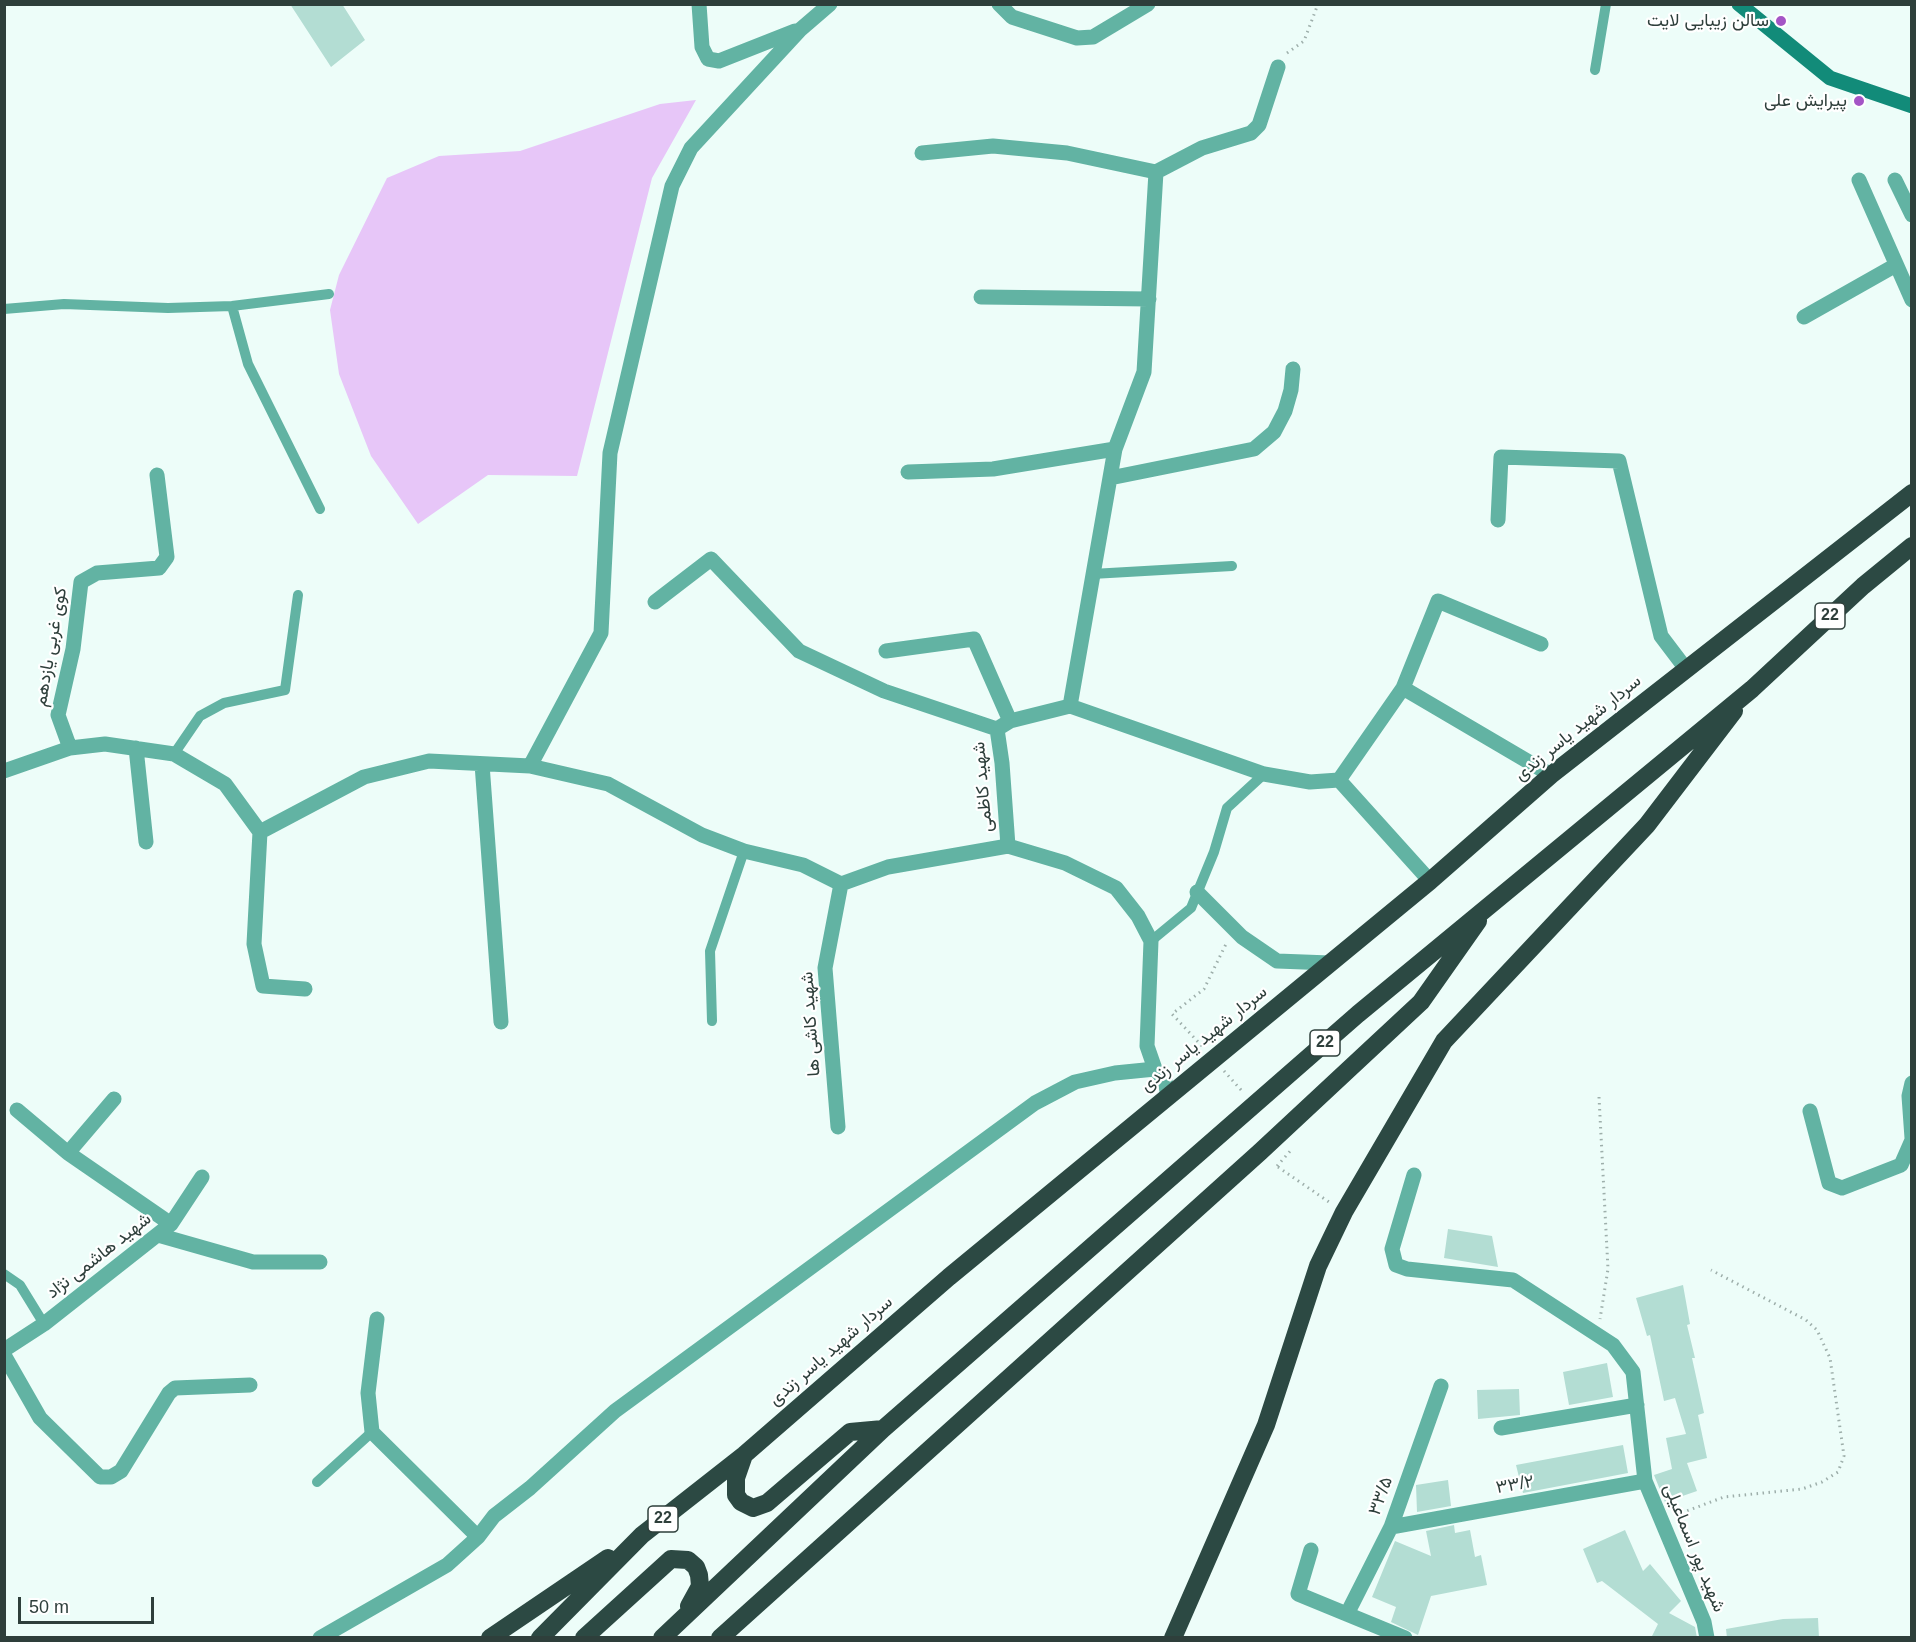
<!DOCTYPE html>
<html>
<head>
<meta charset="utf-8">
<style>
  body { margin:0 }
  #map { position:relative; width:1916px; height:1642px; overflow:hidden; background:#edfdf9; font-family:Helvetica,sans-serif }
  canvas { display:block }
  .frame { position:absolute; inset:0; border:6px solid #2e3f3b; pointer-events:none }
  .scale { position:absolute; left:18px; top:1597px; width:136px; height:27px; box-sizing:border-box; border:3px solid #2e3f3b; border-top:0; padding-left:8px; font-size:18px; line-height:21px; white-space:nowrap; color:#2e3f3b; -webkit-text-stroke:4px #fff; paint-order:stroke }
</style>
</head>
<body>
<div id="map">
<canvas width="1916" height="1642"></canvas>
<div class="frame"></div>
<div class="scale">50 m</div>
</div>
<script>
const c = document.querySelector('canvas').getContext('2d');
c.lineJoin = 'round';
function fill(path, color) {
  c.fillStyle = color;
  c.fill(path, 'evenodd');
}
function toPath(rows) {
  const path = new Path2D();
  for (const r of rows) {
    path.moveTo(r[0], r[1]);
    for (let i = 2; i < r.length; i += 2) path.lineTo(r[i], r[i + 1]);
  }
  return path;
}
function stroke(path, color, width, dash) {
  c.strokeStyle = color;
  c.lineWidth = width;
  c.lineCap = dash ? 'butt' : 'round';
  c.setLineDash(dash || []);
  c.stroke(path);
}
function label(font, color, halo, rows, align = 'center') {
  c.font = font + ' Helvetica,Vazirmatn,sans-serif';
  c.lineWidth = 4.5;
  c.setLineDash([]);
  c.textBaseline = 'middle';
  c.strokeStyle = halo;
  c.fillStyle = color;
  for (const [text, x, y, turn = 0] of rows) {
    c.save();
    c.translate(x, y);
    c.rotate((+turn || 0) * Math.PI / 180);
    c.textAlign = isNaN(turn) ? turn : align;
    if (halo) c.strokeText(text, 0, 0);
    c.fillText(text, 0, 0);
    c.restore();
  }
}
const green = toPath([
  [696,100,652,178,577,476,488,475,418,524,371,456,339,374,330,310,339,275,387,178,439,156,520,151,660,104]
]);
const building = toPath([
  [290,4,342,4,365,40,331,67],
  [1448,1229,1492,1236,1498,1267,1444,1258],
  [1683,1285,1690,1324,1687,1325,1695,1358,1692,1358,1704,1413,1698,1415,1707,1458,1687,1463,1697,1491,1665,1502,1654,1475,1672,1469,1666,1438,1686,1434,1675,1398,1664,1401,1650,1335,1647,1336,1636,1298],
  [1607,1363,1613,1397,1569,1405,1563,1372],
  [1519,1389,1520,1415,1478,1419,1477,1390],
  [1623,1445,1628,1473,1523,1493,1516,1465],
  [1448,1480,1451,1506,1417,1512,1416,1485],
  [1454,1525,1455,1533,1470,1530,1475,1557,1481,1555,1487,1585,1431,1596,1418,1635,1391,1622,1396,1607,1372,1597,1395,1541,1431,1556,1426,1531],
  [1625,1530,1643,1571,1650,1564,1681,1601,1669,1613,1695,1627,1697,1638,1651,1638,1658,1624,1602,1581,1597,1583,1583,1549],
  [1818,1618,1819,1638,1727,1638,1726,1629,1783,1619]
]);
const path = toPath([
  [1287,53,1304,41,1318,4],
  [1202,1046,1172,1014,1204,989,1226,944],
  [1224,1071,1242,1091],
  [1599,1097,1608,1269,1600,1319],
  [1277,1166,1292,1149],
  [1278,1167,1329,1202],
  [1676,1515,1724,1497,1802,1489,1822,1482,1838,1472,1844,1456,1830,1358,1817,1330,1806,1320,1711,1270]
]);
const lane = toPath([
  [1595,70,1606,4],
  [232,306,248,364,320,509],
  [4,309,64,304,168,308,232,306,329,294],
  [1092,574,1232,566],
  [174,754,200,716,224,703,285,690,298,595],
  [1151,941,1191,908,1214,852,1227,808,1264,774],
  [712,1021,710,951,744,851],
  [4,1274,20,1285,44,1324],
  [317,1482,372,1432]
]);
const street = toPath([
  [699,4,702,47,708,59,719,61,795,31],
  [999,4,1012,17,1077,38,1093,37,1148,4],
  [1278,67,1259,125,1251,133,1202,148,1156,172,1144,372,1115,449,1070,706,1264,774,1310,782,1339,780,1430,881],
  [922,153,993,146,1067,153,1156,172],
  [1859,180,1912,300],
  [1895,180,1912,215],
  [981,297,1149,299],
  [1804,317,1896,265],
  [908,472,993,469,1115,449],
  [1110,478,1254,449,1274,432,1285,411,1291,390,1293,369],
  [1498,520,1501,457,1619,461,1661,636,1686,669],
  [655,602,711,559,799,651,884,691,997,729],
  [1541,644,1438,601,1403,688,1551,775],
  [886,651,974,639,1010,721],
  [70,748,58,715,73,649,81,582,97,573,159,568,167,557,157,475],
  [136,748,146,842],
  [482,764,501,1022],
  [530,766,601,633,610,453,672,186,691,148,801,29,830,4],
  [4,771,70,748,105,744,174,754,225,784,260,832,364,777,429,761,530,766,608,784,702,835,744,851,803,865,841,884,888,867,1008,846,1065,863,1116,888,1138,916,1151,941,1147,1046,1155,1069,1165,1081,1168,1096],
  [1339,780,1403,688],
  [260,832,254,944,263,986,305,989],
  [1008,846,1002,763,997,729,1010,721,1070,706],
  [1197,892,1242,937,1277,961,1330,963],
  [1912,1083,1909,1096,1912,1138],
  [17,1110,68,1153,171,1224],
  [1810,1111,1829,1183,1842,1188,1901,1165,1912,1140],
  [838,1127,825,968,841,884],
  [68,1153,114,1099],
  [1414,1175,1392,1249,1396,1265,1407,1269,1513,1280,1613,1345,1633,1372,1645,1481,1704,1622,1707,1638],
  [158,1235,253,1262,320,1262],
  [377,1319,368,1393,372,1432,478,1537],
  [4,1350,44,1324,171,1224,202,1177],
  [4,1355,40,1418,100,1477,111,1477,121,1471,169,1393,175,1388,250,1385],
  [1501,1428,1637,1405],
  [1391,1527,1645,1481],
  [1311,1550,1298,1594,1405,1638],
  [1347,1614,1391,1527,1441,1386],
  [320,1638,447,1565,478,1537,494,1516,530,1488,615,1411,1035,1103,1075,1082,1115,1073,1155,1069]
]);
const secondary = toPath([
  [1739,4,1830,78,1912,106]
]);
const highway = toPath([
  [744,1455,736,1478,736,1495,741,1502,753,1508,767,1503,850,1432,883,1429],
  [490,1638,608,1558],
  [540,1638,642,1535,744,1455,949,1277,1430,881,1551,775,1912,493],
  [584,1638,671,1559,688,1560,696,1567,699,1575,700,1586,689,1606],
  [662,1638,883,1429,1358,1014,1752,689,1863,586,1912,546],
  [720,1638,1260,1152,1421,1002,1478,921],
  [1173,1638,1266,1425,1318,1266,1344,1212,1444,1041,1647,825,1734,711]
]);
const markers = [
  [1781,21,6,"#a455c6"],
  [1859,101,6,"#a455c6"]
];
const shields = [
  [1830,616,30],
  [1325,1043,30],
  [663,1519,30]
];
const shieldNames = [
  ["22",1830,616],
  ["22",1325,1043],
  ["22",663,1519]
];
const poiNames = [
  ["سالن زیبایی لایت",1769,21],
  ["پیرایش علی",1847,101]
];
const streetNames = [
  ["کوی غربی یازدهم",51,647,-80],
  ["سردار شهید یاسر زندی",1578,728,-39],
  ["شهید کاظمی",983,787,-95],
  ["شهید کاشی ها",811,1024,-94],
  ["سردار شهید یاسر زندی",1204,1039,-39],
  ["شهید هاشمی نژاد",99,1256,-38],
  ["سردار شهید یاسر زندی",831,1351,-41],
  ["۳۳/۲",1515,1485,-10],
  ["۳۳/۵",1381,1496,-70],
  ["شهید پور اسماعیلی",1694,1548,68]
];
fill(green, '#e7c6f8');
fill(building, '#b3ddd3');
stroke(path, '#9eafab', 3, [1.5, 4.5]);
stroke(lane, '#62b3a3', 10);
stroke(street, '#62b3a3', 15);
stroke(secondary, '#128b79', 15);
stroke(highway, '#2c4943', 18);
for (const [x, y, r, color] of markers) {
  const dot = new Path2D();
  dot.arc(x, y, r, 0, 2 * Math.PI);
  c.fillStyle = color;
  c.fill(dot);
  stroke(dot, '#fff', 2);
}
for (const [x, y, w] of shields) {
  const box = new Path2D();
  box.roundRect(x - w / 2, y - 13, w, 26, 4.5);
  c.fillStyle = '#fff';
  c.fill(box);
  stroke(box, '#2e3f3b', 1.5);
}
label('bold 16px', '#2e3f3b', null, shieldNames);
label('18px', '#2e3f3b', '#fff', poiNames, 'right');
label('18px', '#2e3f3b', '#fff', streetNames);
</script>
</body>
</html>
